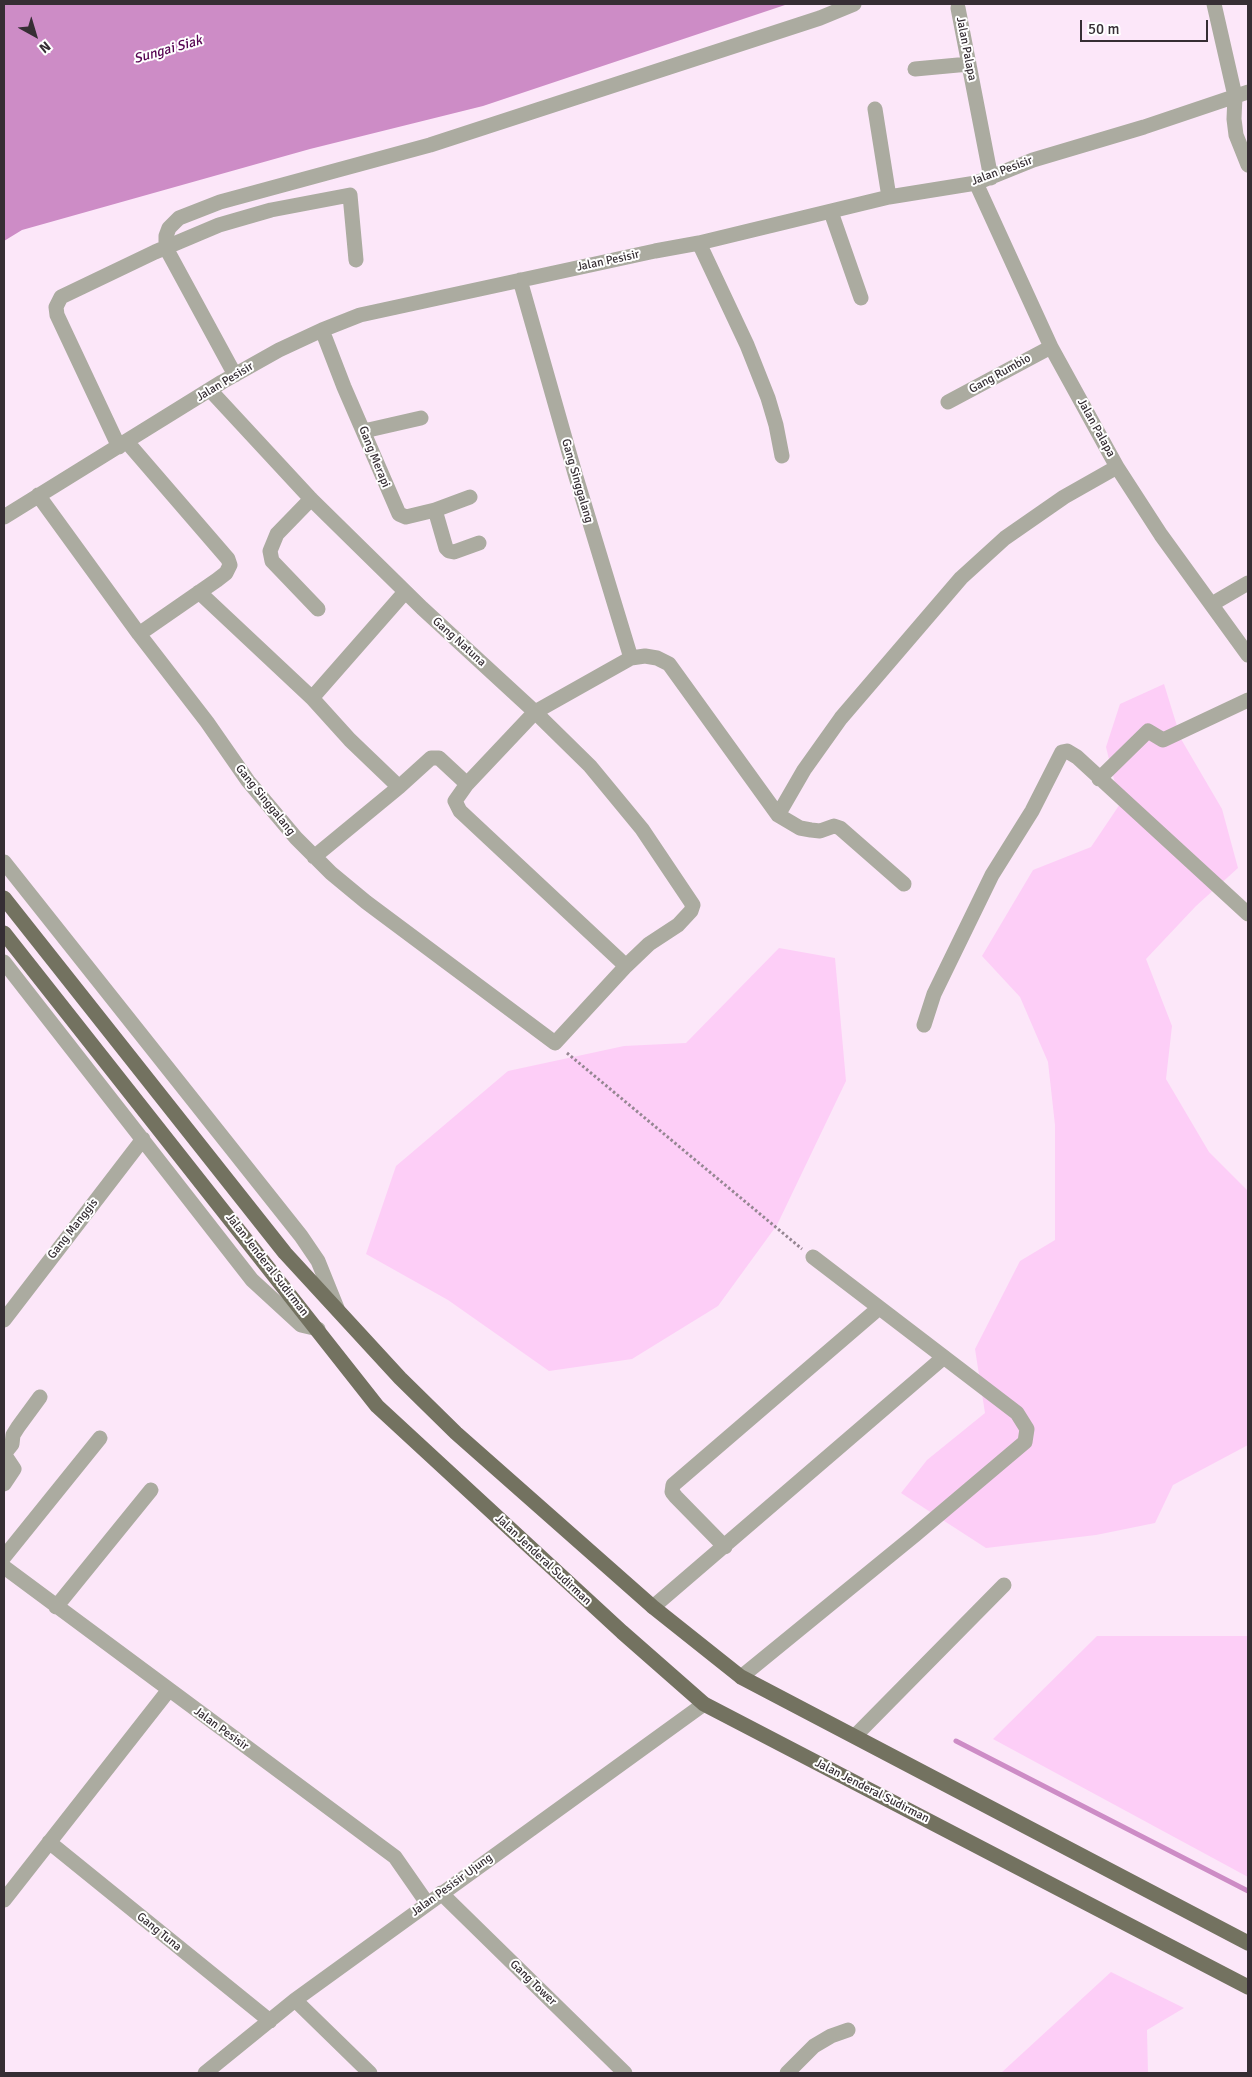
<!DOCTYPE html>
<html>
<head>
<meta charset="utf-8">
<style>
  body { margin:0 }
  #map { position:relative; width:1252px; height:2077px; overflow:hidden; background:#fce7f9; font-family:Signika,sans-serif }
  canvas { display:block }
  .frame { position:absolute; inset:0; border:5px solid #362e34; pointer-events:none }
  .north { position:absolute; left:10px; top:10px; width:50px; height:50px; -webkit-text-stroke:4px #fff; paint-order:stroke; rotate:141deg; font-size:14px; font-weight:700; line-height:20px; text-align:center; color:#362e34 }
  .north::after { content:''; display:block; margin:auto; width:18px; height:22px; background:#362e34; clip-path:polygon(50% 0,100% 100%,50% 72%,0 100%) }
  .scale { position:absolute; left:1080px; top:20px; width:128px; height:22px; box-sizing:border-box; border:2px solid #362e34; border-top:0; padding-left:6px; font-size:15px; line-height:18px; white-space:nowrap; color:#362e34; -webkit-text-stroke:4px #fff; paint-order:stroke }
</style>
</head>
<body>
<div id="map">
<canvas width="1252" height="2077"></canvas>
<div class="frame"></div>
<div class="north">N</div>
<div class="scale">50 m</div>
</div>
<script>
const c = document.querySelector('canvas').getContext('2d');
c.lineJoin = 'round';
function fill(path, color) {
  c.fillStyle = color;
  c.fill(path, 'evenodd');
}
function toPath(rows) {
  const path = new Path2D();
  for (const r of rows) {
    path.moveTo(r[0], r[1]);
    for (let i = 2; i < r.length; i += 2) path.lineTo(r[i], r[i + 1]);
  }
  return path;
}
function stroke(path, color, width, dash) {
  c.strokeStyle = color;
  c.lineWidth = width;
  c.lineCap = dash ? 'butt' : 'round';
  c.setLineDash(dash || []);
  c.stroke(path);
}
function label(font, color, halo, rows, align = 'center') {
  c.font = font + ' Signika,sans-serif';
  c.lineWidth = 4;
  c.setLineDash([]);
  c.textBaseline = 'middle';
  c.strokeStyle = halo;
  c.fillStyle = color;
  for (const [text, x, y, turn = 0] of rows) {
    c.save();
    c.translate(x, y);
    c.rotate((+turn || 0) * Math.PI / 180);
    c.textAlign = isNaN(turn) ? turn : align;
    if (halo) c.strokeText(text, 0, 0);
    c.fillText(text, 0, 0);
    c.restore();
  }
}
const green = toPath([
  [1164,684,1181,739,1222,809,1238,868,1196,906,1146,959,1172,1026,1166,1079,1209,1152,1248,1191,1248,1445,1173,1485,1155,1523,1096,1535,986,1548,901,1493,927,1460,985,1413,975,1349,1020,1261,1055,1240,1055,1125,1048,1062,1020,997,982,956,1033,870,1091,847,1120,804,1106,747,1120,704],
  [779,948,835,958,846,1081,777,1225,718,1306,632,1359,549,1371,448,1300,366,1254,396,1166,508,1071,624,1046,686,1043],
  [1097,1636,1248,1636,1248,1877,993,1739],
  [1111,1972,1184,2008,1147,2030,1148,2073,1001,2073]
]);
const water = toPath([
  [4,4,788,4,483,106,310,149,22,230,4,241]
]);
const stream = toPath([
  [956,1741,1248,1891]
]);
const path = toPath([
  [567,1053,802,1249]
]);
const minor = toPath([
  [1214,4,1235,96,1234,119,1236,135,1248,165],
  [958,8,991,178],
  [915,69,969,64],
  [875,109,889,197],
  [976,183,1051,347,1117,467,1161,535,1248,655],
  [831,212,861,298],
  [699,243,747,345,768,398,776,425,782,456],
  [520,280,576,477,631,658],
  [322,330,344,387,399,514,406,517,435,510,470,497],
  [235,375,166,248,166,236,169,228,179,218,220,202,430,145,820,18,854,4],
  [948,402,1051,347],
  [364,431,421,418],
  [127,442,228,559,230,565,226,573,217,580,139,634],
  [119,447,57,315,56,307,61,297,155,252,219,225,271,210,350,195,356,260],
  [38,495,139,634,207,722,248,781,296,838,331,873,366,902,555,1043,626,966,649,944,678,925,691,911,693,905,642,829,590,766,535,712,422,608,311,499,210,390],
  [311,499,277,534,270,551,272,561,318,609],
  [435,510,446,548,449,551,454,552,479,543],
  [4,517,222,382,279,350,322,330,360,315,655,251,699,243,889,197,976,183,1033,160,1144,127,1248,92],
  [199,592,312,698,350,740,399,787],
  [1212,604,1248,583],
  [312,698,405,592],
  [1099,779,1148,731,1163,740,1248,700],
  [467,784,455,801,460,811,626,966],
  [778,815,804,770,841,718,961,578,1005,538,1064,497,1117,467],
  [314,857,399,787,431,758,439,758,467,784,535,712,631,658,645,656,657,658,669,664,778,815,800,828,811,830,820,831,834,826,840,828,904,884],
  [4,862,301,1236,318,1261,337,1308],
  [4,962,252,1280,301,1325,318,1329],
  [924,1025,934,994,992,875,1032,811,1062,752,1067,751,1077,757,1248,914],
  [4,1320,143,1139],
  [4,1484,14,1469,4,1454,12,1444,13,1435,18,1427,40,1397],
  [725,1547,676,1497,672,1492,673,1485,879,1308],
  [4,1557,100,1438],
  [4,1567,395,1857,427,1903],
  [56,1607,151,1490],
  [653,1607,944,1357],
  [741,1677,915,1535,1025,1442,1027,1429,1017,1413,813,1257],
  [855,1736,1004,1585],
  [49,1842,270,2021],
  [441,1893,625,2073],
  [4,1900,168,1691],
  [295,2000,370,2073],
  [205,2073,295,2000,704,1704],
  [787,2073,814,2046,831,2036,848,2030]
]);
const major = toPath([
  [4,898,285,1253,400,1378,456,1433,653,1607,741,1677,1248,1943],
  [4,933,377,1406,622,1632,704,1704,1248,1987]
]);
const streetNames = [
  ["Jalan Palapa",966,49,79],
  ["Jalan Pesisir",1002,171,-20],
  ["Jalan Pesisir",608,261,-12],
  ["Gang Rumbio",1000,374,-29],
  ["Jalan Pesisir",225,382,-31],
  ["Jalan Palapa",1096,428,61],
  ["Gang Merapi",374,457,68],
  ["Gang Singgalang",577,481,74],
  ["Gang Natuna",459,642,42],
  ["Gang Singgalang",265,800,51],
  ["Gang Manggis",73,1229,-52],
  ["Jalan Jenderal Sudirman",267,1265,52],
  ["Jalan Jenderal Sudirman",543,1560,43],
  ["Jalan Pesisir",221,1729,36],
  ["Jalan Jenderal Sudirman",872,1791,27],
  ["Jalan Pesisir Ujung",452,1885,-36],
  ["Gang Tuna",159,1932,39],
  ["Gang Tower",533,1983,44]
];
const waterNames = [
  ["Sungai Siak",168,50,-16]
];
fill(green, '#fdcef7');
fill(water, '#cd8cc6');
stroke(stream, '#cd8cc6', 5);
stroke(path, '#958692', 3, [2.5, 2.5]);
stroke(minor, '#ababa0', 15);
stroke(major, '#737260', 15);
label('12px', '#362e34', '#fff', streetNames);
label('italic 14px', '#560452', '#fff', waterNames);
</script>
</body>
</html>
